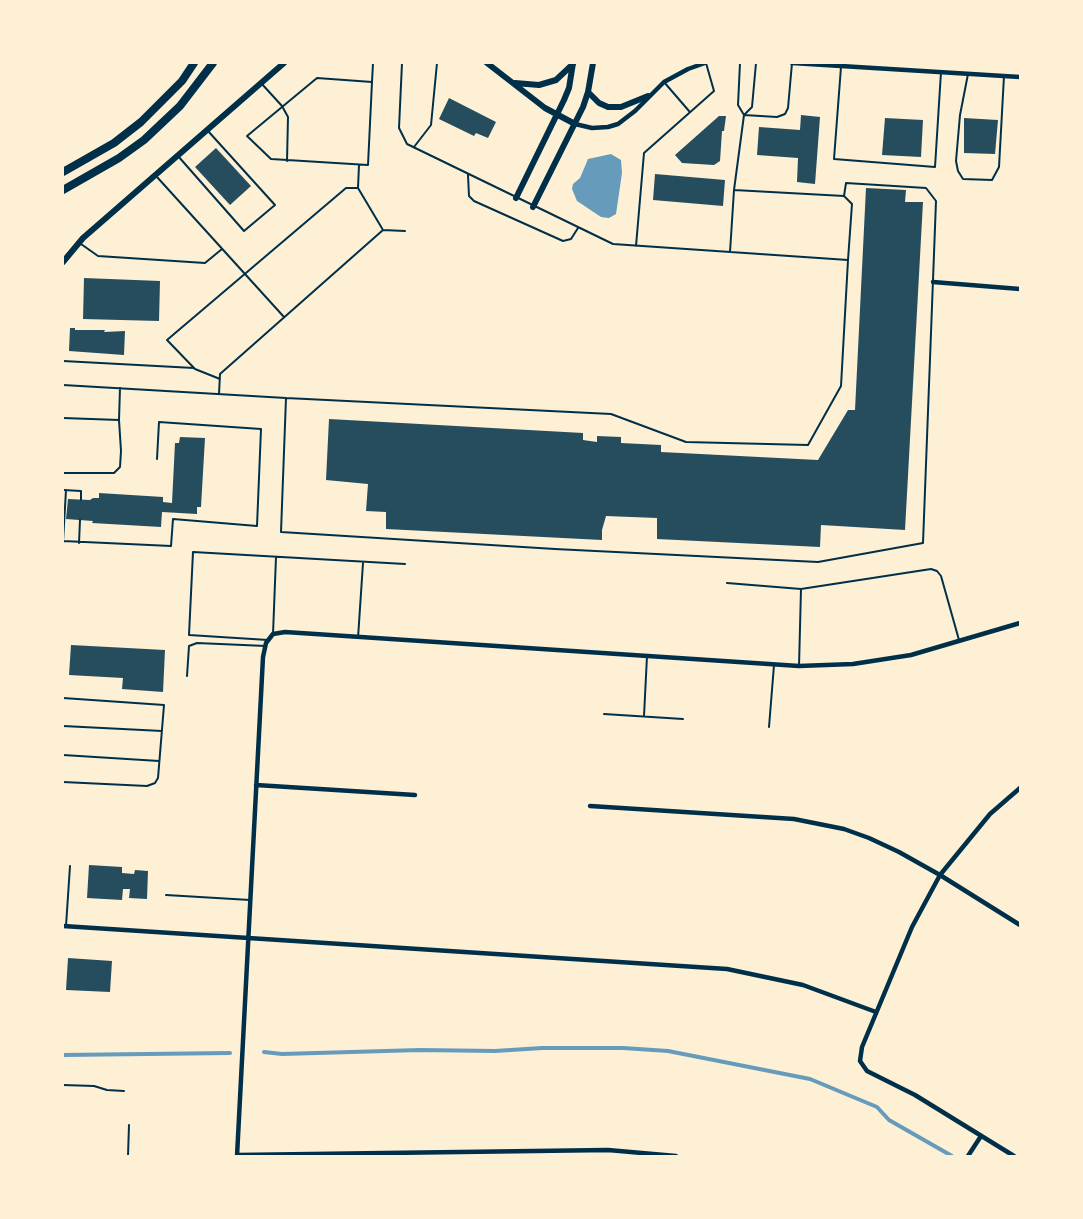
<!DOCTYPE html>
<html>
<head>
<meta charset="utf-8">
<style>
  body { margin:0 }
  #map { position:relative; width:1083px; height:1219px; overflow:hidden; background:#fdf0d5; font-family:"Libre Baskerville",serif }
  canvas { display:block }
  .frame { position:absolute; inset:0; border:64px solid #fdf0d5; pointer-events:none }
</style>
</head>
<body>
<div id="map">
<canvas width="1083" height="1219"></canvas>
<div class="frame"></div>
</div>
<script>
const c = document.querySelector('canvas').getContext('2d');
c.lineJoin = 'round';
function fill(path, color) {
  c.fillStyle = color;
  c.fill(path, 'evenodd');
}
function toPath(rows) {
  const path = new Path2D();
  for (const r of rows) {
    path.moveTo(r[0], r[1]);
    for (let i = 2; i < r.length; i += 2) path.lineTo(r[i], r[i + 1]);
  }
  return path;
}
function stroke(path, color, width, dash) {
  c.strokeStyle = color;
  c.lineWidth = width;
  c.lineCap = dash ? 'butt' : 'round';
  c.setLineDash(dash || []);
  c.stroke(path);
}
const water = toPath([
  [611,154,621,160,622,173,616,214,609,218,601,217,577,201,572,189,573,184,580,178,588,159]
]);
const stream = toPath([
  [264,1052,282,1054,420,1050,495,1051,542,1048,623,1048,668,1051,810,1079,877,1107,889,1120,952,1156],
  [63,1055,230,1053]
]);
const building = toPath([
  [449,98,496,122,488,138,476,133,474,136,439,119],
  [801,115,820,117,815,184,797,182,798,158,757,155,759,127,800,130],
  [719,116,726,116,724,131,722,131,720,161,714,165,682,163,675,155],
  [885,118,923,120,921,157,882,155],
  [964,118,998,120,995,154,964,153],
  [216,148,251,186,230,205,195,167],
  [655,174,725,180,723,206,653,200],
  [866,188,906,190,905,202,923,202,905,530,821,525,820,547,657,539,657,518,606,516,602,530,602,540,386,529,386,512,366,511,368,484,326,480,329,419,583,433,583,440,597,442,597,436,621,437,621,443,661,445,661,452,818,460,848,410,855,410],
  [84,278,160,281,159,321,83,319],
  [70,328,75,328,75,330,105,330,104,332,125,331,124,355,69,351],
  [180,437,205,438,201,507,197,507,197,514,162,512,161,527,92,523,93,521,66,519,68,499,90,500,93,498,99,498,99,493,163,497,163,502,172,503,175,443,179,443],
  [71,645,165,650,163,692,122,689,123,678,69,675],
  [89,865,122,867,122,873,134,874,135,870,148,871,147,899,129,898,130,889,123,889,122,900,87,898],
  [68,958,112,961,110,992,66,990]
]);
const service = toPath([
  [740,63,738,105,744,115],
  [841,67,834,159,935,167,941,72],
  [968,74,960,115,956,161,958,171,963,179,992,180,999,167,1004,76],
  [372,82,317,78,247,136,271,159,368,165,372,82,373,63],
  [664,82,689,111],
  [261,83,282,106,288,117,287,161],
  [744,115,777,117,785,114,788,108,792,63],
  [414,147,431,125,437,63],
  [178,156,244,231,275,205,208,131],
  [359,165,358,188,383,230],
  [468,175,469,196,474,201,563,241,571,239,578,228],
  [157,177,284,317],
  [734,190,844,196],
  [81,244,98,256,205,263,222,249],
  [636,246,644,153,714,91,706,63],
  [730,252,734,190,744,115,752,107,756,63],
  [63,361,194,368],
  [220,379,195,369,167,340,346,188,358,188],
  [63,385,286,398,281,532,555,549,818,562,923,543,936,201,926,188,846,183,844,196,852,204,848,260,613,244,407,144,399,128,402,63],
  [219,394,220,374,383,230,405,231],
  [286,398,611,414,686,442,808,445,841,386,848,260],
  [63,418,119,420,121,451,120,467,114,473,63,473],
  [119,420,120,388],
  [63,490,81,491,81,500],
  [63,541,171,546,173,519,257,526,261,429,159,422,157,459],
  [63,542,66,490],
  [79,543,80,520],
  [727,583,801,589,931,569,937,571,941,576,959,640],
  [273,634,276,557],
  [358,638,363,563],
  [268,640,189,635,193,552,405,564],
  [799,666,801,589],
  [187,676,189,646,197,643,266,646],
  [63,698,164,705,158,778,155,783,147,786,63,782],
  [604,714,683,719],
  [644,716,647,656],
  [63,726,162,731],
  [769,727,774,665],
  [63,755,159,761],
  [166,895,250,900],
  [66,926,70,866],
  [63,1085,94,1086,107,1090,124,1091],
  [128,1156,129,1125]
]);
const minor = toPath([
  [792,63,1020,77],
  [575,124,592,128,608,127,618,124,635,111,664,82,688,69,705,63],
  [933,282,1020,289],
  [256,785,415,795],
  [590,806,794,819,844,829,869,838,899,852,940,875,1020,925],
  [63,926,727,969,803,985,876,1012],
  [237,1155,608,1150,676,1156],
  [237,1156,263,657,266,643,273,634,285,632,799,666,853,664,911,655,1020,623],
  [968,1156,981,1136],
  [1014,1156,915,1095,867,1071,860,1061,862,1047,912,927,940,875,990,814,1020,788]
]);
const tertiary = toPath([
  [487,63,545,108,575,124],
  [515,83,539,85,556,80,573,64],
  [588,92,599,103,608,107,621,107,648,96],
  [516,198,564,100,569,88,573,63],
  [533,207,583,107,588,92,593,63],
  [63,262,83,238,284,63]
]);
const trunk = toPath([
  [63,172,114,143,141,122,182,81,194,63],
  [63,190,119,158,144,140,180,106,213,63]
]);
fill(water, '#669bbc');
stroke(stream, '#669bbc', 4);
fill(building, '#264d5e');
stroke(service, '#003049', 2);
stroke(minor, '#003049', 4.5);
stroke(tertiary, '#003049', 6);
stroke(trunk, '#003049', 8);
</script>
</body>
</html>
